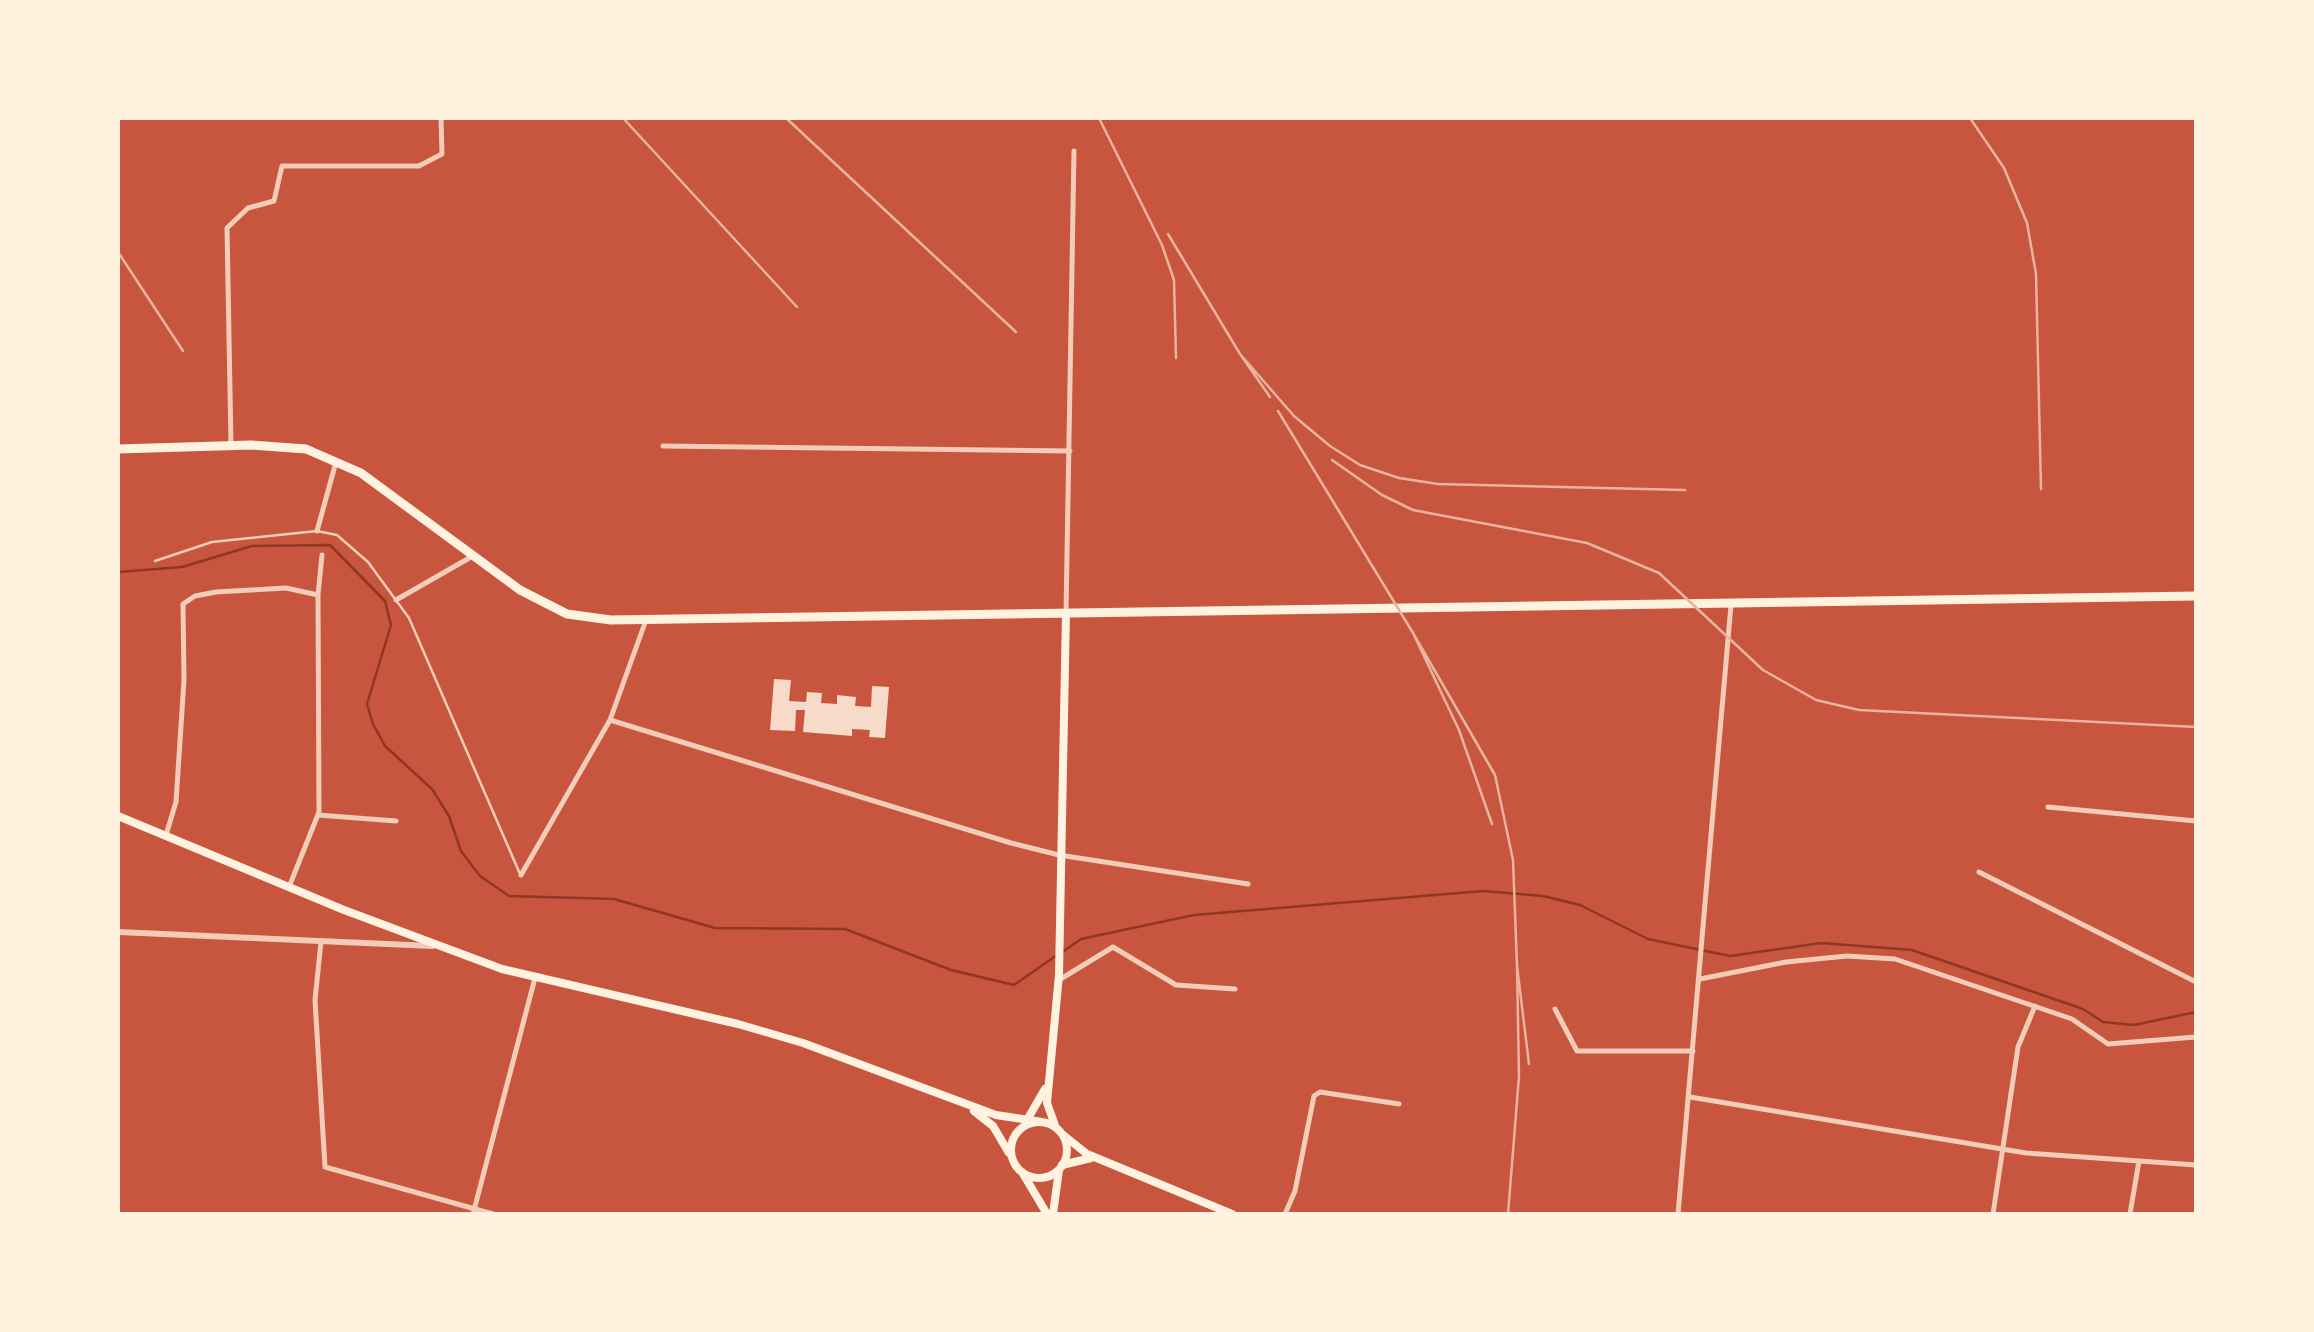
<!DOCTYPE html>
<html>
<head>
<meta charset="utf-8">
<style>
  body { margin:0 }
  #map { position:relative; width:2314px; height:1332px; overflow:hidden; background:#c8553d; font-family:"Source Sans 3",sans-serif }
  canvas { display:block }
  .frame { position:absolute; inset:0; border:120px solid #fff3e0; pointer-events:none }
</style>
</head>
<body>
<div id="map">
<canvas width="2314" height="1332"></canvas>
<div class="frame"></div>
</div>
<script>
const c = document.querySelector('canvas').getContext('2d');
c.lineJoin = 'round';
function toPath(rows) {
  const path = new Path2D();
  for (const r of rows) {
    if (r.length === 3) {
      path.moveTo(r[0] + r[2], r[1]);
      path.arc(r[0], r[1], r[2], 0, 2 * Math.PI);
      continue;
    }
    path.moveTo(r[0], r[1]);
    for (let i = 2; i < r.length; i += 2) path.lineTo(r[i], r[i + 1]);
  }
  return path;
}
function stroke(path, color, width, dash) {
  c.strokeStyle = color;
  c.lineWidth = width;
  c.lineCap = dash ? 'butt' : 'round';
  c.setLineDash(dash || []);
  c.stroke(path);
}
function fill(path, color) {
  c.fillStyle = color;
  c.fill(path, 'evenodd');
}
const stream = toPath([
  [118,572,182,567,252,546,330,545,385,601,391,625,367,704,373,724,385,746,432,789,449,816,461,851,480,876,509,896,614,899,715,928,845,929,951,970,1014,985,1057,955],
  [1064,951,1081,939,1194,915,1483,891,1543,896,1580,905,1648,939,1730,956,1821,943,1912,950,2083,1009,2103,1022,2134,1025,2196,1012]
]);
const building = toPath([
  [774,679,791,680,789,701,806,702,807,692,822,693,821,703,837,704,837,695,856,697,855,706,871,707,872,686,889,687,885,738,869,737,870,730,852,729,852,736,803,732,805,710,796,710,795,731,770,730]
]);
const service = toPath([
  [155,561,212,542,317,531,337,535,368,562,409,618,520,874]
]);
const minor = toPath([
  [231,445,227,228,248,208,274,201,282,166,419,166,442,154,441,118],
  [663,446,1070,451],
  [317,531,336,462],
  [396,600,471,557],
  [1066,613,1074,151],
  [610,720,1011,843,1059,855,1248,884],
  [2048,807,2196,821],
  [318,815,396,821],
  [166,835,176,802,184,680,183,604,195,596,216,592,286,588,318,595],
  [1979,872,2196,982],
  [521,875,610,720,646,620],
  [289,887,319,812,318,595,322,555],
  [321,942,315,1000,325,1167,493,1214],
  [1700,979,1786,962,1847,956,1895,959,2072,1019,2108,1044,2196,1037],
  [1059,980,1113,947,1176,985,1235,989],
  [1555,1009,1577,1051,1693,1051],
  [1690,1097,2026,1153,2196,1165],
  [473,1214,535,978],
  [1285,1214,1295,1191,1314,1096,1320,1092,1399,1104],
  [1678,1214,1731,605],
  [1993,1214,2018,1047,2035,1006],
  [2130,1214,2139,1161]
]);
const tertiary = toPath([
  [118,932,432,946]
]);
const secondary = toPath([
  [118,816,344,910,502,969,738,1024,803,1043,996,1115,1042,1122],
  [974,1111,993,1126,1009,1153],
  [1027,1120,1045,1089],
  [1039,1150,28],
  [1056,1128,1047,1103,1059,975,1066,613],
  [1062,1134,1087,1154,1232,1214],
  [1062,1165,1091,1158],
  [1022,1172,1047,1214],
  [1053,1214,1059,1170]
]);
const primary = toPath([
  [118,449,251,445,306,449,361,473,520,590,567,614,611,620,2196,596]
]);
const rail = toPath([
  [623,118,797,307],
  [786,118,1016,332],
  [1099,118,1162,245,1174,280,1176,358],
  [1970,118,2004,168,2027,223,2036,274,2041,489],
  [1168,234,1240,354],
  [118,252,183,351],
  [1270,397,1240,354,1294,416,1330,446,1360,465,1399,478,1438,484,1685,490],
  [1278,411,1413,633],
  [1332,460,1382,495,1413,510,1587,543,1659,573,1763,670,1816,700,1859,710,2196,727],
  [1492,824,1459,730,1413,633,1495,775,1513,860,1517,966],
  [1508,1214,1519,1076,1517,966,1529,1064]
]);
stroke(stream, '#8f3625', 2.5);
fill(building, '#f7dbc8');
stroke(service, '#f1ccb7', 2.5);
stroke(minor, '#f1ccb7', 5);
stroke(tertiary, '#f1ccb7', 6);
stroke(secondary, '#fff3e0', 8);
stroke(primary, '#fff3e0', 9);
stroke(rail, '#e9b49f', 2.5);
</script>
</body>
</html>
